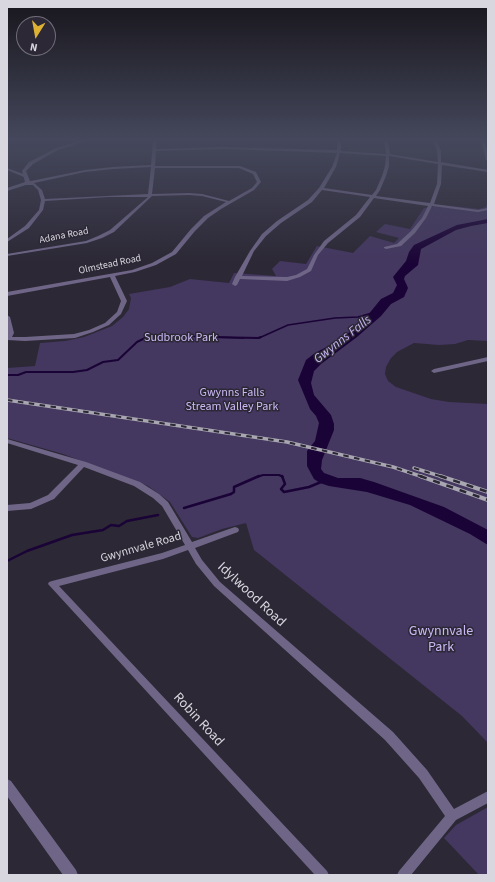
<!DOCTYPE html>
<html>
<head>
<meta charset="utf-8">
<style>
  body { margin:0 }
  #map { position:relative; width:495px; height:882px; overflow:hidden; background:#2c2835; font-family:"Source Sans 3",sans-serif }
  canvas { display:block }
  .frame { position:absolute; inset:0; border:8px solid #d8d6df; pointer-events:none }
  .north { position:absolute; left:16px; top:16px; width:40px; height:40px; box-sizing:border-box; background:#2c2835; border:1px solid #716e79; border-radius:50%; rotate:191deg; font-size:11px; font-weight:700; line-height:16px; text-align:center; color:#d8d6df }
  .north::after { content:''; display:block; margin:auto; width:14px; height:18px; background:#deb133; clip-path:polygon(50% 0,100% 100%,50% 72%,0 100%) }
</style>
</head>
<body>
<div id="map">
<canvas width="495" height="882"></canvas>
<div class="frame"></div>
<div class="north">N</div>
</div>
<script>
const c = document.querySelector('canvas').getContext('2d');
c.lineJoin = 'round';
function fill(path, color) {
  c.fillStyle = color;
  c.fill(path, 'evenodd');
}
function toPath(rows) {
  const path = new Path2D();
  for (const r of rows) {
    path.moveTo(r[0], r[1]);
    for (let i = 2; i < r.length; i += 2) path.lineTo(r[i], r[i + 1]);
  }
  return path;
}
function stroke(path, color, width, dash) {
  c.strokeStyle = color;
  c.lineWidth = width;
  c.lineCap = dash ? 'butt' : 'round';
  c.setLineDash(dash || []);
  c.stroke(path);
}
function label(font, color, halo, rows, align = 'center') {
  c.font = font + ' "Source Sans 3",sans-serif';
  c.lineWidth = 3;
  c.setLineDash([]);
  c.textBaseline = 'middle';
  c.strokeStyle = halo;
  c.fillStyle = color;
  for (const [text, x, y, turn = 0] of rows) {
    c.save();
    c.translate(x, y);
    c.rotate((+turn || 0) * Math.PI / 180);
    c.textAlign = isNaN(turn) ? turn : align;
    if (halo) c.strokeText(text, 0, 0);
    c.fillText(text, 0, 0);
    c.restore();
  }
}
const green = toPath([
  [488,200,488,341,468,340,455,344,439,345,414,343,397,352,391,358,386,367,385,374,388,381,396,387,431,399,449,402,488,404,488,743,462,716,254,550,246,523,222,529,198,538,192,537,170,502,148,486,63,454,7,438,7,368,35,366,40,343,65,341,84,337,112,326,123,317,129,309,131,298,129,294,170,287,190,279,229,283,234,273,276,276,272,269,280,261,306,264,317,246,353,253,370,236,394,243,399,238,376,232,385,224,410,229,424,208,442,205,479,209,486,207],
  [488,807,488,875,479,875,444,838,456,825]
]);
const water = toPath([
  [488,219,488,223,471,226,456,230,421,249,418,265,405,276,404,279,408,288,404,297,391,304,381,316,357,337,321,364,314,371,311,383,314,395,331,415,334,424,334,430,322,460,321,469,324,473,338,478,360,478,374,482,444,507,488,530,488,545,470,534,410,505,367,492,329,486,320,483,314,479,307,466,307,451,315,441,319,423,316,416,310,409,298,380,306,360,315,353,340,340,363,321,381,299,393,293,397,285,393,277,406,261,409,252,414,245,457,225]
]);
const streamFar2 = toPath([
  [145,338,150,335,244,338],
  [259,338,288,325,335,318,358,317,372,313]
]);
const streamFar1 = toPath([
  [208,337,258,338,261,337],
  [7,375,18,375,26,372,73,372,87,370,103,362,118,360,137,342,147,337],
  [257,477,263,475,279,475,283,477]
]);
const stream = toPath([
  [282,476,285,484,281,489,284,492,309,487,321,482],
  [184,508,231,494,234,492,234,487,259,476],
  [7,561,27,551,72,535,103,530,111,525,119,526,127,521,158,515]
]);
const minor = toPath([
  [153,141,157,141,156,149,223,147,337,150,337,141,341,141,341,151,386,154,384,141,388,141,390,154,438,162,437,151,433,141,437,141,441,151,441,162,488,170,488,172,442,165,441,184,434,204,478,210,488,208,488,210,478,212,432,206,426,218,415,233,401,246,386,249,384,248,384,247,397,244,411,231,422,218,428,206,374,198,360,217,328,243,318,255,311,271,300,277,287,281,240,279,237,285,235,286,232,284,235,277,250,251,262,234,277,221,308,200,319,188,332,167,337,153,223,149,156,151,155,166,240,166,256,172,261,182,254,190,221,209,208,218,195,231,176,254,156,265,135,272,115,276,127,301,121,314,109,325,93,332,75,338,25,341,7,340,8,333,7,315,10,317,14,333,12,337,25,337,74,334,89,330,105,323,117,312,121,301,110,277,7,296,7,292,132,270,152,263,172,252,191,229,204,216,226,202,202,196,189,195,152,196,114,232,102,238,87,243,7,256,7,254,86,241,98,236,110,230,148,197,109,197,45,201,43,210,29,228,7,242,7,239,25,226,39,210,41,200,38,190,33,185,26,185,26,182,85,170,113,167,151,165,153,141],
  [340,153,386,156,385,166,382,176,376,190,372,195,324,188,336,167,340,153],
  [389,156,438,164,437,184,430,203,376,196,380,190,386,176,389,166,389,156],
  [151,167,148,194,45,199,42,190,34,183,85,172,113,169,151,167],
  [155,168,239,168,253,174,257,182,252,188,229,201,202,194,189,193,152,194,155,168],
  [322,190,370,197,356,215,324,241,314,255,307,269,296,275,287,277,242,276,254,251,266,236,281,223,312,202,322,190],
  [481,141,485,141,488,153,488,161,486,160,481,141],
  [7,168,26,175,27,176,24,177,7,170,7,168],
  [488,357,488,361,434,373,431,371,434,369,488,357],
  [7,439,86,462,140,482,159,494,168,502,192,542,232,528,235,527,238,528,239,530,238,532,195,548,202,560,220,582,393,732,427,770,454,809,488,791,488,803,456,820,411,875,397,875,399,871,445,816,419,778,385,740,214,586,196,564,188,550,163,559,59,586,327,871,329,875,315,875,48,584,49,582,52,581,162,553,185,545,162,506,153,498,134,486,84,467,54,499,31,509,7,511,7,505,30,503,48,495,78,465,7,443,7,439]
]);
const tertiary = toPath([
  [79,141,86,141,58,150,33,164,26,171,30,181,29,184,7,191,7,188,25,182,22,171,29,162,56,148,79,141],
  [7,779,11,781,76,870,78,875,63,875,7,796,7,779]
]);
const railFar1 = toPath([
  [7,400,287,442,393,467,423,477],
  [414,468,443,477]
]);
const rail = toPath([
  [420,476,488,500],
  [440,476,488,492]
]);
const farStreetnames = [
  ["Adana Road",64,236,-11],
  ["Olmstead Road",110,265,-12]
];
const parkNames = [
  ["Sudbrook Park",181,338],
  ["Gwynns Falls",232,393],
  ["Stream Valley Park",232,407]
];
const streetNames = [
  ["Gwynnvale Road",141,548,-16]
];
const waterNames = [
  ["Gwynns Falls",343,340,-38]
];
const nearStreetnames = [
  ["Idylwood Road",251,595,43],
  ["Robin Road",198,720,47]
];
const nearParknames = [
  ["Gwynnvale",441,632],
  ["Park",441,648]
];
fill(green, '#443760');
fill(water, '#1a0336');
stroke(streamFar2, '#1a0336', 1.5);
stroke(streamFar1, '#1a0336', 2);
stroke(stream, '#1a0336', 2.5);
fill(minor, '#6f6687');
fill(tertiary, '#6f6687');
stroke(railFar1, '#a8a6b0', 3.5);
stroke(rail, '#a8a6b0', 4);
stroke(railFar1, '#2c2835', 2, [5.5]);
stroke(rail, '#2c2835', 2.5, [7]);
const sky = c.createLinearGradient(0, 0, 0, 265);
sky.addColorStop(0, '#18161d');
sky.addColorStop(0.53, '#45485c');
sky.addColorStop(1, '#45485c00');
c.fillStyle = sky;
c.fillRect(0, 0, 495, 265);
label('10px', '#d8d6df', '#2c2835', farStreetnames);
label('12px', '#cbb9f6', '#2c2835', parkNames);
label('12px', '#d8d6df', '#2c2835', streetNames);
label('italic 13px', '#c7b5f3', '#2c2835', waterNames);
label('14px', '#d8d6df', '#2c2835', nearStreetnames);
label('14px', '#cbb9f6', '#2c2835', nearParknames);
</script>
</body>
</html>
